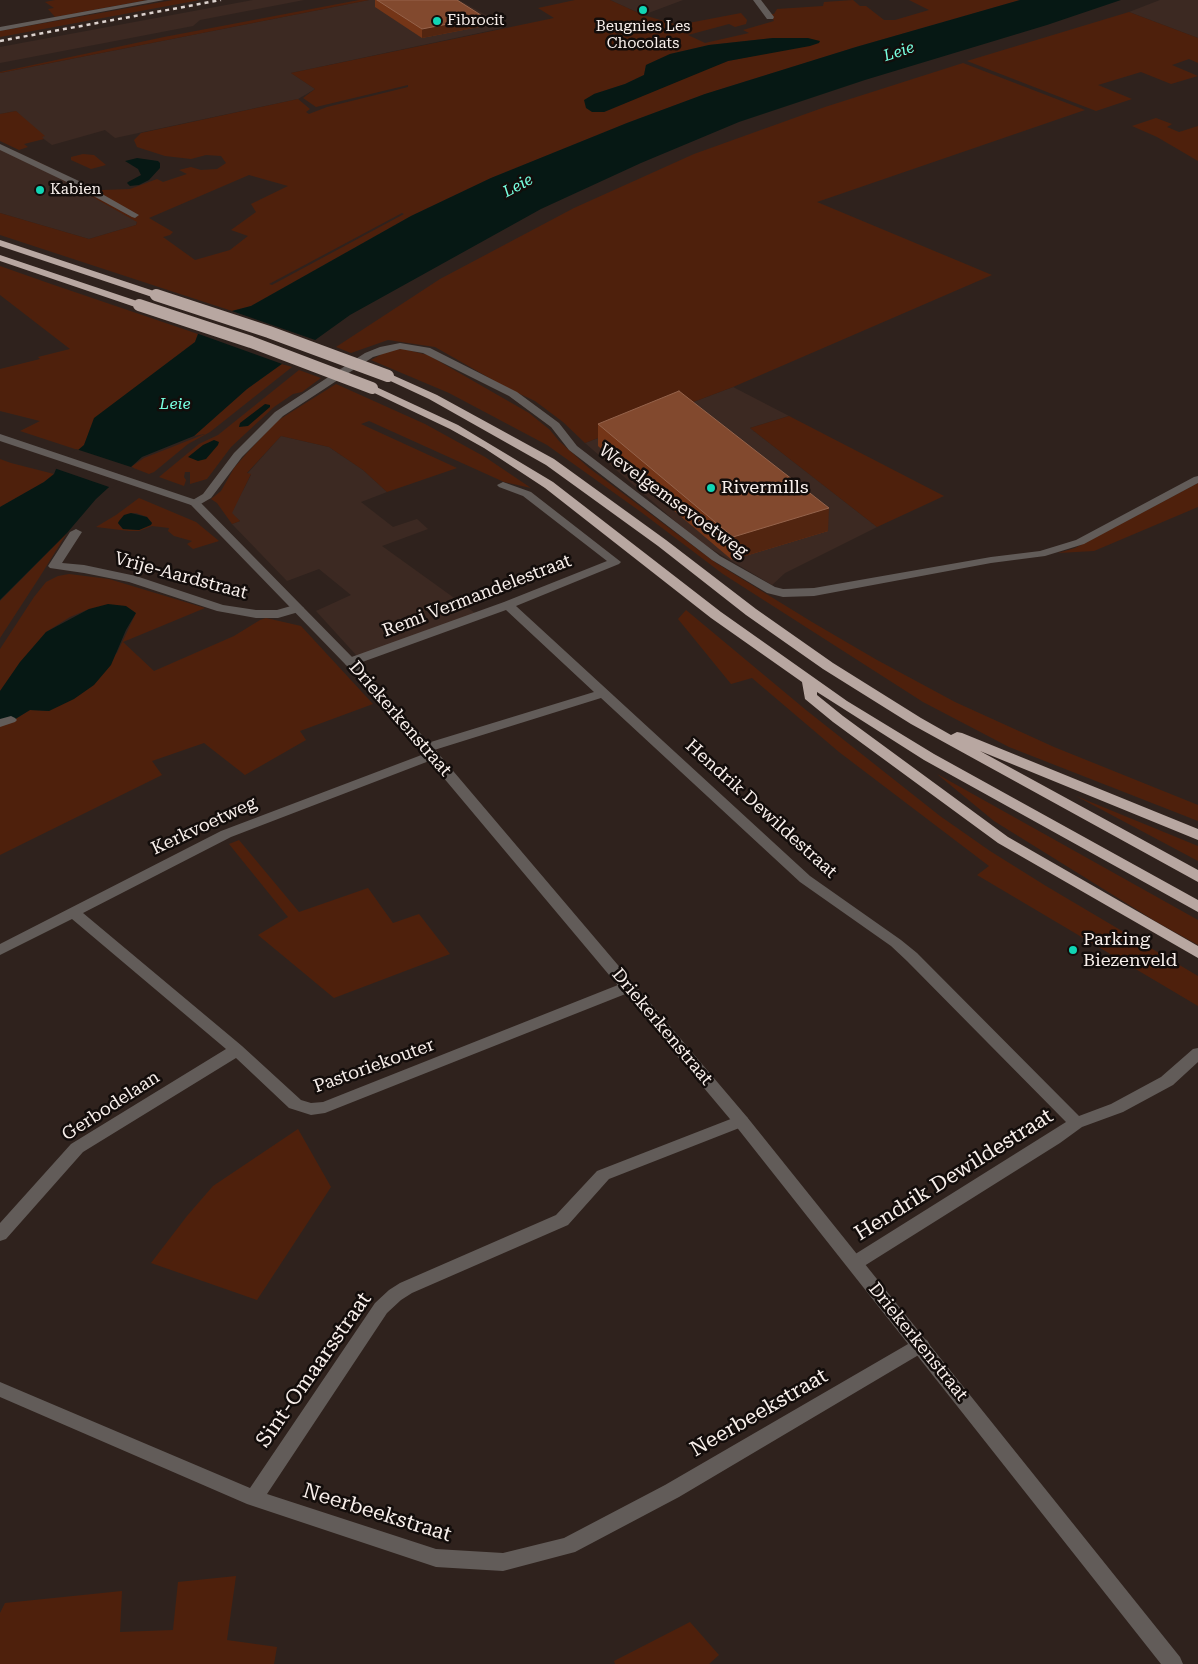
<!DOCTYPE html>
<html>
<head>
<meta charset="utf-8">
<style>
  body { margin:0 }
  canvas { display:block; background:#2f221d }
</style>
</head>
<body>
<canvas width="1198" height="1664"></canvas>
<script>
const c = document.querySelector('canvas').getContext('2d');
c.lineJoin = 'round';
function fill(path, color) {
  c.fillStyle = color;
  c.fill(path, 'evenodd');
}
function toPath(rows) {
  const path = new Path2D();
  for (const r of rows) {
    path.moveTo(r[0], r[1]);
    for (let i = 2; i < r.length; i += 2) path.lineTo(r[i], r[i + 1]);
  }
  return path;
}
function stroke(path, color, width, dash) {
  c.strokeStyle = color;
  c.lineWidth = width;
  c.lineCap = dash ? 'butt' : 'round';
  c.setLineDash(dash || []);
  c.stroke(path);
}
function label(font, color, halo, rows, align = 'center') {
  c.font = font + ' "Roboto Serif",serif';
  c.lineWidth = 5;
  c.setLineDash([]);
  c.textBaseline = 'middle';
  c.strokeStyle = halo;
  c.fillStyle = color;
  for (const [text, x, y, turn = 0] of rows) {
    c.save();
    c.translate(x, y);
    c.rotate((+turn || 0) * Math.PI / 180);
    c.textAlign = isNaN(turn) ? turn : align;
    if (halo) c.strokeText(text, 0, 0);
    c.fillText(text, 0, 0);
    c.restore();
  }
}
const built = toPath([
  [253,0,304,0,200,20,193,26,0,63,0,47],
  [369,0,459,0,507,27,291,73,315,89,298,99,115,138,105,130,52,145,41,137,16,111,0,114,0,73],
  [610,0,683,0,643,15],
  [1160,0,1198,0,1198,38,1129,12],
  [0,148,29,161,137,221,136,225,89,239,0,213],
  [733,387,789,416,750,428,877,527,785,573,772,585,698,541,585,443],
  [281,436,329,447,363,470,387,492,361,502,393,527,417,519,428,529,382,546,475,613,357,656,316,611,351,595,319,569,287,581,232,524,240,521,231,513,251,475,247,474]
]);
const green = toPath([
  [55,0,147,0,55,17,48,9,54,8,45,2],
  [173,0,200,0,0,37,0,31],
  [359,0,369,0,0,73,0,72,164,37],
  [575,0,610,0,643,15,678,25,741,13,747,20,746,24,735,27,729,24,688,35,705,43,749,33,743,30,774,21,770,14,774,14,777,9,823,6,824,2,853,0,860,6,866,6,884,20,895,20,929,10,909,0,1020,0,856,47,705,94,627,123,491,178,411,216,251,306,232,311,0,235,0,213,89,239,136,225,137,222,29,161,34,160,89,187,103,190,130,189,157,179,163,182,187,174,179,170,191,167,201,170,217,169,226,163,221,156,206,155,191,159,165,156,137,147,134,140,141,133,298,99,310,109,306,112,309,114,327,107,408,87,408,85,316,107,303,98,315,89,291,73,554,18,538,8],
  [773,38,808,38,757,55,728,61,706,69,604,112,594,94,625,84,644,75,646,65,670,54,709,45],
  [249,175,288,186,251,204,256,212,231,230,248,236,230,250,195,260,163,237,170,235,173,232,149,218],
  [402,213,404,214,272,285,269,284],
  [1129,12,1198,38,1198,63,1189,59,1172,65,1198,76,1171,84,1141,72,1098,85,1132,99,1096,111,967,61],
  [963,63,1085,110,817,202,992,275,733,387,585,443,563,422,535,401,507,388,435,347,388,340,351,353,336,347,440,279,574,208,694,154,825,107],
  [16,111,45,136,42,137,44,139,24,144,28,147,19,150,0,141,0,114],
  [1156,118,1172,124,1167,127,1179,132,1198,126,1198,161,1157,137,1132,126],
  [83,154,94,155,106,165,91,169,71,160,71,157],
  [0,266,51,284,198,334,195,342,95,418,84,445,78,450,20,431,40,421,0,411,0,369,40,359,38,357,70,349,0,295],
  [403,349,428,355,529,413,550,430,559,441,589,468,716,563,812,622,877,660,955,702,1054,747,1198,805,1198,821,1009,747,923,702,723,574,641,512,547,445,449,393,371,360,389,350],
  [282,364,292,367,210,432,188,444,154,472,149,474,131,467,144,458,205,434,194,436,247,389],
  [299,370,321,378,302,392,293,394,274,407,231,447,207,479,190,484,190,472,185,472,184,477,186,480,184,486,159,477,199,444,218,435],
  [336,384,425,424,485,457,531,488,504,482,369,421,361,424,457,468,387,492,363,470,329,447,281,436,247,473,251,474,232,513,240,521,232,524,217,503,211,499,221,491,234,468,246,454,277,421],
  [789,416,944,496,877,527,750,428],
  [0,459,11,463,54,474,44,482,0,507],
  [1198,483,1198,507,1094,551,1058,553,1075,548],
  [139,498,196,522,219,541,193,549,187,544,192,541,174,536,168,531,169,528,152,526,139,531,129,531,96,527,116,515],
  [136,513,147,517,152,523,139,530,123,529,120,526,118,523,127,514],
  [67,533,39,578,0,638,0,601],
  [69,574,109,579,205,608,123,642,154,671,234,636,260,620,266,618,301,626,373,704,300,731,306,740,245,775,204,743,152,761,162,775,0,855,0,724,12,721,30,710,49,711,117,653,136,613,89,609,70,617,46,632,0,691,0,649,34,597,46,582,58,576],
  [686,610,806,710,940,816,990,851,1046,886,1198,976,1198,1006,977,875,989,866,839,752,752,678,731,684,678,619],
  [937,774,1198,920,1198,945,1155,921,994,821],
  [1076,796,1198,846,1198,861],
  [239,840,299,912,368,888,393,923,419,914,450,954,334,998,258,935,288,917,229,844],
  [298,1129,331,1187,257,1300,151,1263,187,1216,213,1186],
  [236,1576,227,1640,277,1647,274,1664,0,1664,0,1613,5,1603,122,1591,120,1632,173,1630,178,1582],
  [690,1622,719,1655,709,1664,615,1664,614,1661]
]);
const water = toPath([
  [1020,0,1121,0,1047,25,865,80,739,122,641,163,541,209,350,315,247,389,194,436,142,457,96,499,67,533,0,600,0,507,44,482,54,474,56,469,84,445,94,418,195,342,198,334,232,311,251,306,411,216,491,178,627,123,705,94,856,47],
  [773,38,808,38,820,41,819,43,810,46,728,61,604,112,592,112,586,108,584,100,594,94,625,84,644,75,646,65,670,54,709,45],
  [137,158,158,161,160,163,160,168,149,180,139,185,130,186,127,183,128,182,141,175,138,169,125,161],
  [265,404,270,405,270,407,248,426,239,427,240,423],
  [214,440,219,442,218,445,206,459,198,461,188,457,203,445],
  [131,513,147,517,152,523,151,525,139,530,123,529,118,523,119,521,124,515],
  [108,604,126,606,136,613,126,630,111,665,94,685,74,699,49,711,30,710,12,721,0,724,0,691,20,662,46,632,89,609]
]);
const pier = toPath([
  [229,310,318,341,285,365,196,333],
  [76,449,134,468,112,488,54,468]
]);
const pedestrian = toPath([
  [11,716,15,718,17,720,15,722,0,727,0,719,11,716]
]);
const minor = toPath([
  [753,0,761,0,774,17,773,19,767,19,753,0],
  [0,144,81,182,139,215,135,218,132,217,75,186,0,150,0,144],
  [400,343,430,348,517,392,559,423,577,446,720,556,775,587,783,589,814,588,991,557,1040,551,1076,540,1194,477,1198,476,1198,483,1084,544,1045,556,991,563,814,596,783,597,767,593,712,560,569,450,551,427,509,396,423,353,400,349,373,357,283,416,242,457,211,498,199,505,191,505,189,503,191,501,203,494,234,453,275,412,365,353,380,347,400,343],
  [503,482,531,492,621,562,619,564,516,606,810,876,901,940,917,953,1079,1116,1111,1104,1161,1077,1193,1049,1198,1048,1198,1062,1173,1085,1123,1112,1082,1127,1060,1143,861,1268,855,1270,849,1268,846,1263,849,1258,1066,1122,907,961,891,946,800,882,601,698,431,751,421,751,419,748,421,745,594,692,506,610,354,665,346,665,344,662,346,659,504,602,607,561,523,496,499,487,497,485,503,482],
  [76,529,82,532,62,563,84,565,136,576,223,605,256,610,277,610,298,604,304,608,302,611,278,618,256,618,217,611,129,582,84,573,50,568,48,566,70,532,76,529],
  [432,751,437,752,439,755,437,758,231,837,83,913,242,1046,301,1100,311,1103,323,1102,623,983,633,983,635,987,633,991,325,1113,311,1115,289,1108,236,1058,83,1152,6,1239,0,1241,0,1223,71,1144,226,1049,72,919,0,955,0,944,221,831,432,751],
  [741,1115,747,1117,749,1121,747,1125,609,1179,568,1225,412,1293,401,1300,387,1313,267,1494,436,1549,503,1553,564,1538,665,1485,915,1340,921,1338,927,1340,930,1345,927,1350,679,1497,575,1552,503,1571,436,1567,247,1504,0,1397,0,1382,250,1488,375,1303,389,1290,400,1283,556,1215,597,1171,741,1115]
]);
const tertiary = toPath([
  [148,0,164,0,0,31,0,27,148,0],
  [0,434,199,501,354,659,437,752,747,1117,1180,1657,1183,1664,1161,1664,735,1125,427,758,346,665,191,505,0,441,0,434]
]);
const motorway = toPath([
  [0,240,160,293,161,295,160,297,152,297,0,246,0,240],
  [0,255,143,303,144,305,139,308,135,307,0,261,0,255],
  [388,373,437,395,554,459,666,540,756,609,833,663,921,718,951,735,957,732,962,733,1198,829,1198,840,980,751,1198,870,1198,882,911,724,823,669,746,615,658,546,546,465,429,399,384,378,382,376,384,374,388,373],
  [372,385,458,425,553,482,721,612,847,701,934,754,1198,900,1198,912,924,760,817,692,817,695,843,716,1008,837,1198,946,1198,958,998,843,833,722,805,699,802,682,711,618,545,488,484,448,450,429,368,390,366,388,372,385]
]);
const rail = toPath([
  [0,41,221,0]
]);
const motorwayBridge = toPath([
  [156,295,269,332,388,376],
  [139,305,251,342,372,388]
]);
const wall = toPath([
  [375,0,457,0,484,17,484,26,422,38,375,7],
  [598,424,828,531,732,560,598,446]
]);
const shadedWall = toPath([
  [484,17,484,26,422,38,422,29],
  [829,508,828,531,732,560,733,537]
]);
const building = toPath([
  [377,0,457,0,484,17,422,29,377,0],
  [679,391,829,508,733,537,598,424,679,391]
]);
const markers = [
  [643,10,5,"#11d5b4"],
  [437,21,5,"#11d5b4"],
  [40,190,5,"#11d5b4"],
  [711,488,5,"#11d5b4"],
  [1073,950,5,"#11d5b4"]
];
const farPoinames = [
  ["Fibrocit",447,21],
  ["Beugnies Les",643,27,"center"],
  ["Chocolats",643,44,"center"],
  ["Kabien",50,190]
];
const farWaternames = [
  ["Leie",899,52,-18],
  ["Leie",518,186,-28],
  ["Leie",175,404]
];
const poiNames = [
  ["Rivermills",721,488],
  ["Parking",1083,940],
  ["Biezenveld",1083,961]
];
const streetNames = [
  ["Wevelgemsevoetweg",673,501,36],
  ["Vrije-Aardstraat",181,576,15],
  ["Remi Vermandelestraat",477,596,-21],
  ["Driekerkenstraat",400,719,49],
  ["Hendrik Dewildestraat",761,809,42],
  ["Kerkvoetweg",204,826,-25],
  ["Driekerkenstraat",662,1027,50],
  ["Pastoriekouter",374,1066,-20],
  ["Gerbodelaan",111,1106,-33],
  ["Driekerkenstraat",918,1342,51]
];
const nearStreetnames = [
  ["Hendrik Dewildestraat",954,1175,-32],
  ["Sint-Omaarsstraat",314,1370,-55],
  ["Neerbeekstraat",759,1413,-30],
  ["Neerbeekstraat",377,1513,17]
];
fill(built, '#3c2922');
fill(green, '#4e200c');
fill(water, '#061814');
fill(pier, '#2f221d');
fill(pedestrian, '#625c59');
fill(minor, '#625c59');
fill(tertiary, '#625c59');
fill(motorway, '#b8a7a1');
stroke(rail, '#dbd1cd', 2.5, [4, 4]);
stroke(motorwayBridge, '#b8a7a1', 12);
fill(wall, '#743517');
fill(shadedWall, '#522510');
fill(building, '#82492e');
stroke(building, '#95634b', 1);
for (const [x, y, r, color] of markers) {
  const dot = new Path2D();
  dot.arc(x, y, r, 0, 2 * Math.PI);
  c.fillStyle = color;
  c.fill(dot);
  stroke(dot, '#130d0b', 2);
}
label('15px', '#f8efeb', '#130d0b', farPoinames, 'left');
label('italic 16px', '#77ffe0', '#130d0b', farWaternames);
label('18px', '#f8efeb', '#130d0b', poiNames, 'left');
label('18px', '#f8efeb', '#130d0b', streetNames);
label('21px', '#f8efeb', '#130d0b', nearStreetnames);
</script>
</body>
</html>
